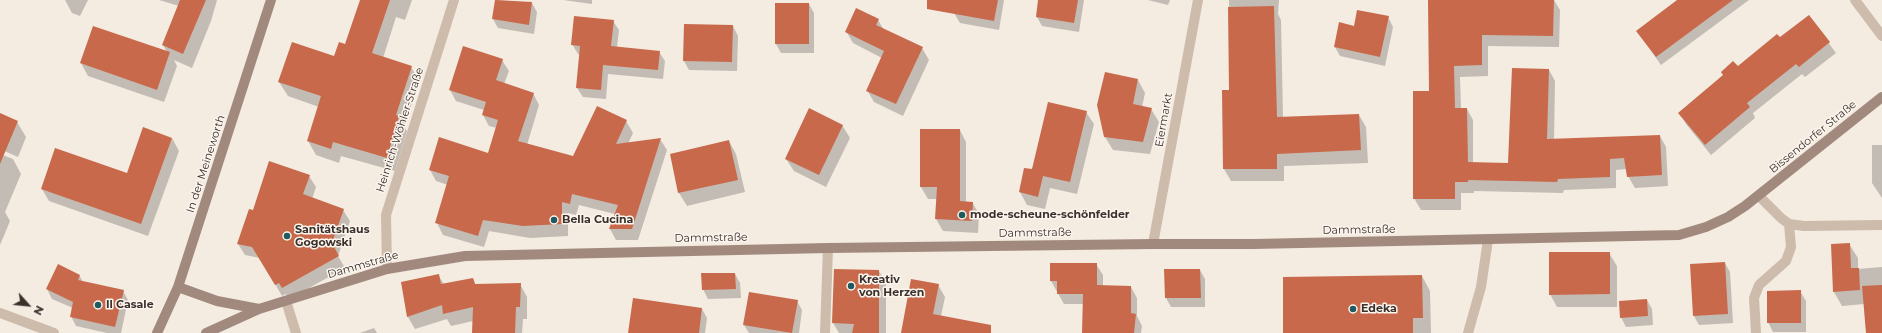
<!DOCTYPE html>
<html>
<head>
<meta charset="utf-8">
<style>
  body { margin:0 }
  #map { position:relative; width:1882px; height:333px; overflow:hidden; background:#f4ebe1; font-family:Montserrat,sans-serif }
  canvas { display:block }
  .north { position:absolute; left:8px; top:285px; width:40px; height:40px; -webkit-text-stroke:3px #fbf5ee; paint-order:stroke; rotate:117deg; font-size:11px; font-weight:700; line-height:16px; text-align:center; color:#3b302b }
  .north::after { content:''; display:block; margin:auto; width:14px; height:18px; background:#3b302b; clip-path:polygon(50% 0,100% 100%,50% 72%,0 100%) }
</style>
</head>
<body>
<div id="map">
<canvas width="1882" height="333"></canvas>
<div class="north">N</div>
</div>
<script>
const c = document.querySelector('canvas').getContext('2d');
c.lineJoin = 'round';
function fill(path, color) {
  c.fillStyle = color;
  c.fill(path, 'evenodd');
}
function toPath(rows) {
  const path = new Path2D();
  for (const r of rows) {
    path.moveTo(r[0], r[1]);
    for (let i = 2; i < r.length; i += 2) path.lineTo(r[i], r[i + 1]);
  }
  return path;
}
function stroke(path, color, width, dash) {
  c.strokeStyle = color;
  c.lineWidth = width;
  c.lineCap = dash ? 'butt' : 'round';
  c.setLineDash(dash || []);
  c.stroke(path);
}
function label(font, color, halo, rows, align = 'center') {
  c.font = font + ' Montserrat,sans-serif';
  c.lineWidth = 3;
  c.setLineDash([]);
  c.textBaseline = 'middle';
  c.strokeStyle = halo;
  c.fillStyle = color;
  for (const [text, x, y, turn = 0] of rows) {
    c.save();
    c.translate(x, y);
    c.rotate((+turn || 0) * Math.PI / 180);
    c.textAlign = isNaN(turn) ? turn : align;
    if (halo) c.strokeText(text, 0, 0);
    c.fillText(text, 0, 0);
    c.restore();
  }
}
const shadow = toPath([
  [65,0,88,0,80,16,72,13],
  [159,0,217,0,211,21,192,68,174,60,177,66,164,102,88,76,81,63,167,52,163,45,179,6],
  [361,0,412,0,405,20,396,17,383,58,411,67,419,81,404,127,407,131,395,171,341,156,339,163,316,155,308,141,319,107,288,96,279,82,335,57,346,45],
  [496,0,532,3,537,12,534,34,498,28,493,19],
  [563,0,592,0,592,4],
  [957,0,1004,0,999,30,960,23,954,13],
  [1039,0,1084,0,1079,32,1042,26,1037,17],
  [1148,0,1170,0,1168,5],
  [1229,0,1279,0,1278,14,1281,20,1283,118,1359,115,1366,127,1368,163,1284,166,1284,181,1231,181,1224,169,1223,91,1230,91],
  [1429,0,1554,0,1560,10,1559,47,1488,46,1488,76,1460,77,1461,109,1467,109,1473,120,1473,163,1509,164,1549,70,1555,81,1554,140,1660,136,1666,147,1668,186,1635,188,1628,176,1627,169,1616,170,1616,188,1564,190,1563,193,1474,191,1474,193,1461,193,1461,210,1421,210,1414,198,1430,92],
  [1679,0,1749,0,1661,65,1637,31],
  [809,4,814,13,814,53,781,53,776,44],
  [1809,16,1836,53,1805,77,1802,74,1753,113,1755,118,1711,155,1686,124,1680,113,1724,75,1780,39],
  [1388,17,1393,27,1385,66,1340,56,1335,47],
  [878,20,884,30,922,48,929,60,903,116,874,102,867,90,882,58,853,43,846,31],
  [613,21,619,30,617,47,659,52,665,61,663,79,608,74,606,99,583,97,577,88,581,54,578,54,572,44],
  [733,26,738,36,737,71,689,70,684,61],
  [502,60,509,71,504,84,533,93,539,105,527,145,574,157,626,121,633,133,628,144,660,139,667,150,638,240,616,240,610,229,615,214,579,205,576,215,568,213,568,236,530,238,489,231,484,247,443,235,437,223,448,185,436,181,430,170,489,154,497,128,489,126,483,115,484,110,456,101,450,90],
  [1138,80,1145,93,1142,107,1151,109,1159,122,1150,154,1113,150,1105,137],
  [1086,112,1094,124,1077,194,1050,188,1045,209,1027,205,1020,192,1032,170],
  [0,114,17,122,26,137,18,157,0,149],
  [842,125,850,138,826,187,794,171,786,159],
  [960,130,966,142,966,202,972,202,979,214,978,233,943,231,936,219,938,199,928,199,921,187],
  [172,138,179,151,148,236,49,201,42,189,127,174],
  [729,141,736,154,745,192,687,206,679,193,671,154],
  [1872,145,1882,145,1882,198,1872,183],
  [0,154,13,159,21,174,5,212,10,221,0,245],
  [309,176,316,187,312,199,343,210,350,221,338,256,345,268,289,299,286,294,282,296,260,258,245,255,238,244],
  [1849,244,1858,258,1858,269,1882,267,1882,333,1871,333,1864,304,1842,306,1834,292],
  [1609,253,1617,266,1617,307,1557,307,1550,294],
  [1725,263,1730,272,1733,323,1699,325,1694,316],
  [1096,264,1103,275,1103,286,1131,287,1137,298,1137,316,1142,326,1141,333,1083,333,1083,304,1064,304,1051,281],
  [835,270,879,271,886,283,886,333,839,333,833,323],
  [1200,270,1205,279,1205,307,1171,307,1166,298],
  [735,274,740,283,741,298,708,299,703,289],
  [79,275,83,282,123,291,128,300,121,333,107,333,76,326,71,316,73,308,52,299,47,289],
  [438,275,444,284,473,279,476,285,520,284,527,297,527,319,523,319,522,333,473,333,473,321,451,326,447,319,415,329,408,317,403,282],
  [1422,276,1430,291,1431,333,1284,333],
  [938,285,945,297,941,316,978,333,902,333],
  [1800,291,1806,301,1806,332,1773,332,1768,322],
  [1647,300,1652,309,1653,325,1626,327,1621,317],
  [797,301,802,310,799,333,749,333,744,325],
  [702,309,707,318,705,333,629,333],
  [374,328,377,333,360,333]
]);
const building = toPath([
  [180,0,206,0,183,54,162,45],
  [360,0,390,0,372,53,412,66,396,115,399,116,387,158,333,142,331,149,307,141,321,96,278,82,292,42,334,56,339,42,345,44],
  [495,0,532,2,529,25,492,19],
  [927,0,998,0,994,21,927,9],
  [1038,0,1078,0,1074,23,1036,17],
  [1428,0,1554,0,1553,36,1482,35,1482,65,1454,66,1455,108,1467,108,1468,162,1508,163,1512,68,1549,69,1547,139,1660,135,1662,175,1627,177,1624,158,1610,159,1610,177,1558,179,1557,182,1468,180,1468,182,1455,182,1455,199,1413,199,1413,91,1429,91],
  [1677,0,1733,0,1656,57,1636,31],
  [775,3,809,3,809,44,775,44],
  [1274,6,1277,117,1359,114,1361,150,1277,154,1277,169,1223,169,1222,90,1229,90,1228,7],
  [856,8,879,19,876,25,923,47,896,104,866,91,884,51,845,32],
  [1357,10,1389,16,1380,57,1334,47,1339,22,1354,26],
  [1809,15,1830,42,1799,67,1796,64,1747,103,1750,107,1705,145,1678,113,1723,75,1721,72,1733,61,1738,66,1777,34,1780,37],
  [574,16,614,20,611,46,660,51,658,70,603,65,601,90,576,88,580,46,571,45],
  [684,24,733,25,732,62,683,61],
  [93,26,170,52,157,90,80,63],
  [463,46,503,59,496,80,534,93,518,141,573,156,597,106,627,120,616,144,661,138,632,229,609,229,618,205,572,194,570,204,562,202,562,224,523,226,483,220,478,236,435,223,449,176,429,170,439,137,488,153,498,120,482,115,486,102,449,90],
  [1105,72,1138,79,1133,104,1152,108,1143,142,1104,137,1097,105],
  [1048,102,1087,111,1070,182,1043,176,1038,197,1019,192,1024,168,1032,169],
  [809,108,843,125,819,175,785,159],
  [0,113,18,121,0,164],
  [143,127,172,138,141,224,41,189,55,148,127,173],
  [920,129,960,129,960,201,973,202,972,221,935,219,937,187,920,187],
  [729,140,738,180,678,193,670,154],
  [269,161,310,175,303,194,344,209,332,243,339,256,282,288,279,283,275,285,252,247,237,244,249,209,253,210],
  [1850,243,1851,268,1859,268,1860,290,1833,292,1831,244],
  [1549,252,1610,252,1610,294,1549,295],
  [1725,262,1728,314,1693,316,1690,264],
  [1050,263,1097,263,1097,285,1131,286,1131,313,1136,314,1134,333,1082,333,1083,294,1057,294,1057,281,1050,281],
  [58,264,80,275,78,280,124,290,115,327,70,317,73,302,46,289],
  [834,269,879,270,879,333,852,333,854,324,832,323],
  [1164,269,1200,269,1201,298,1165,298],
  [701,273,735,273,736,289,702,290],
  [439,274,441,284,473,278,475,284,521,283,520,307,516,307,515,333,472,333,473,307,443,314,442,305,407,317,401,282],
  [1422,275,1423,318,1413,318,1413,333,1283,333,1283,277],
  [911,279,939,284,933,314,991,325,991,333,901,333],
  [1882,285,1882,333,1866,333,1862,286],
  [1801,290,1801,323,1767,323,1767,291],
  [749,292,798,300,792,333,743,325],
  [633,298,702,308,699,333,628,333],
  [1647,299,1648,316,1620,318,1619,301]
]);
const minor = toPath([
  [1855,0,1882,36],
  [1759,196,1781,218,1789,224,1804,226,1882,225],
  [1153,244,1198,0],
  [387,269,386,215,454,0],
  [286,301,296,333],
  [0,313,54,333],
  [825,333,828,248],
  [1468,333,1481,287,1488,240],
  [1756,333,1754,298,1759,285,1786,261,1791,247,1789,224]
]);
const secondary = toPath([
  [178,287,217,301,259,309,387,269,465,256,828,248,1153,244,1254,244,1679,235,1706,227,1728,217,1745,206,1882,97],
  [157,333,178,287,271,0],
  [206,333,259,309]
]);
const markers = [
  [962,215,4,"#1f5a5e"],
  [554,220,4,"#1f5a5e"],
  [287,236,4,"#1f5a5e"],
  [851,286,4,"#1f5a5e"],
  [98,305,4,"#1f5a5e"],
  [1353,309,4,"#1f5a5e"]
];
const streetNames = [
  ["Eiermarkt",1164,120,-80],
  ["Heinrich-Wöhler-Straße",400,130,-72],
  ["Bissendorfer Straße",1813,137,-39],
  ["In der Meineworth",206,164,-72],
  ["Dammstraße",1359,230,-1],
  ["Dammstraße",1035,233,-1],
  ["Dammstraße",711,238,-1],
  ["Dammstraße",363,265,-16]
];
const poiNames = [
  ["mode-scheune-schönfelder",970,215],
  ["Bella Cucina",562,220],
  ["Sanitätshaus",295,230],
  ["Gogowski",295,243],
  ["Kreativ",859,280],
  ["von Herzen",859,293],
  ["Il Casale",106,305],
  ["Edeka",1361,309]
];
fill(shadow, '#0003');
fill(building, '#c8694b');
stroke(minor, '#cdbbac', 10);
stroke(secondary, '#a18a7d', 10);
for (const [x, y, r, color] of markers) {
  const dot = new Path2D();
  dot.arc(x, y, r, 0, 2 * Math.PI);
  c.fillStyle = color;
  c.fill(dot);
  stroke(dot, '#fbf5ee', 1.5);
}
label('11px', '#3b302b', '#fbf5ee', streetNames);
label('bold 11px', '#3b302b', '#fbf5ee', poiNames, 'left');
</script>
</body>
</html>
